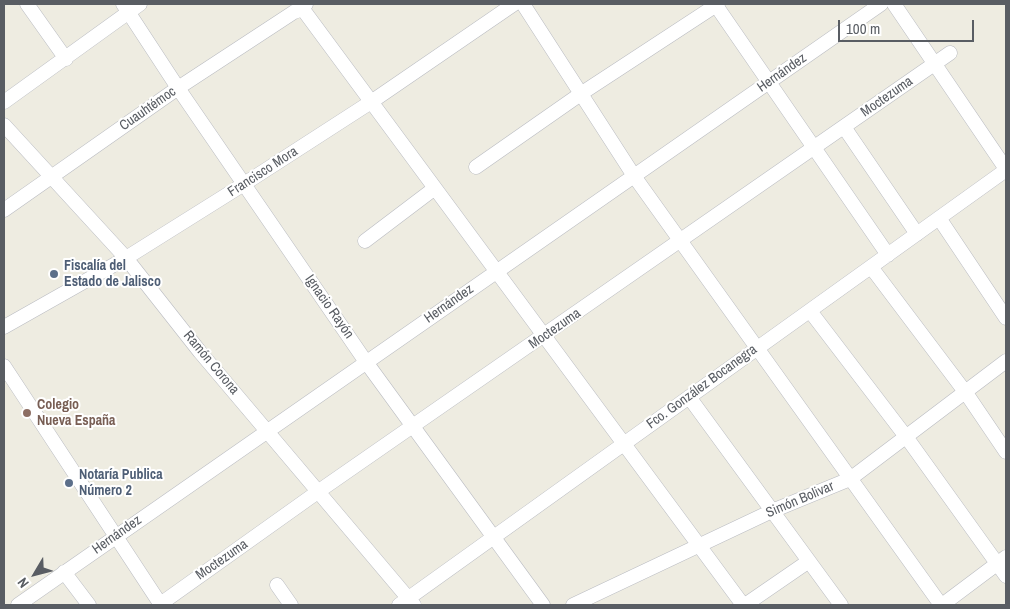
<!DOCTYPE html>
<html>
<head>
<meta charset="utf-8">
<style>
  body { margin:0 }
  #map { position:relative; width:1010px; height:609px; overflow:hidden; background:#eeece1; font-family:"Archivo Narrow",sans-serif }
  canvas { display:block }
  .frame { position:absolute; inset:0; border:5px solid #595d63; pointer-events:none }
  .north { position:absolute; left:10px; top:549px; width:50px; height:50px; -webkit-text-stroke:4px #fff; paint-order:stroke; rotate:233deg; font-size:14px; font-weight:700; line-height:20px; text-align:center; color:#595d63 }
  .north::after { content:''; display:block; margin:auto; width:18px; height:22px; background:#595d63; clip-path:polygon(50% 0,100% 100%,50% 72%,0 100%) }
  .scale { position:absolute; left:838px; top:20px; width:136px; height:22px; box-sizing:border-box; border:2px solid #595d63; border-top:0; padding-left:6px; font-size:15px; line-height:18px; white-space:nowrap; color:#595d63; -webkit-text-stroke:4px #fff; paint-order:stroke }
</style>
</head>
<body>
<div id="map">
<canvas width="1010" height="609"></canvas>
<div class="frame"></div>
<div class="north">N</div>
<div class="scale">100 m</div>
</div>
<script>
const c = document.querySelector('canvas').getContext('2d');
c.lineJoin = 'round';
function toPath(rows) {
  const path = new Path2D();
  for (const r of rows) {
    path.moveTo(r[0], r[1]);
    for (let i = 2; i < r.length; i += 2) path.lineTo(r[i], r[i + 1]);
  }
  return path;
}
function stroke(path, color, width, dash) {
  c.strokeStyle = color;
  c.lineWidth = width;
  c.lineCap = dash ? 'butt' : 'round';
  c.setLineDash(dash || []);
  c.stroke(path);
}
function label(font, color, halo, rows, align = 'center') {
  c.font = font + ' "Archivo Narrow",sans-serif';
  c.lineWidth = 4;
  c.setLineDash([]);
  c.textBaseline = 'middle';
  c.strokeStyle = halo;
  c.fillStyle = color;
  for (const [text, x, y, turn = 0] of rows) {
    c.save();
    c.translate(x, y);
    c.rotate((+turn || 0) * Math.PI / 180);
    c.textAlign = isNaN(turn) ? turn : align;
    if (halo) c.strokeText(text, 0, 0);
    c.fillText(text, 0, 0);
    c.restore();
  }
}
const minor = toPath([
  [27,4,66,59],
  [123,4,178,88,366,362,543,605],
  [299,4,743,605],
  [523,4,634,176,941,605],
  [715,4,888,255],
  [894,4,1006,169],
  [4,102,140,4],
  [4,125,126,258,200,352,414,605],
  [844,127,917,234],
  [476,167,582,93,718,4],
  [4,210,178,88,294,12,303,9,306,4],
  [939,218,1006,318],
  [365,241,435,188],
  [871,267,966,393,1006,452],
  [810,311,907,438,1006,576],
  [4,327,126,258,244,184,371,102,514,4],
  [4,366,161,605],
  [689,397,841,605],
  [64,572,89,605],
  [277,585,291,605],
  [18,605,881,4],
  [159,605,319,491,950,53],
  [399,605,1006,170],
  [573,605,772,511,850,479,1006,361],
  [745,605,809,561],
  [942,605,1006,557]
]);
const markers = [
  [54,274,5,"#5c6f8a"],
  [27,413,5,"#8d6e63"],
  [69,483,5,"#5c6f8a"]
];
const streetNames = [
  ["Hernández",782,73,-35],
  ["Moctezuma",887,97,-35],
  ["Cuauhtémoc",148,109,-35],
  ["Francisco Mora",263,172,-33],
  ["Hernández",449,304,-35],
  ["Ignacio Rayón",329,307,55],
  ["Moctezuma",555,329,-35],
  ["Ramón Corona",211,363,50],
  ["Fco. González Bocanegra",702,387,-36],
  ["Simón Bolivar",800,500,-23],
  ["Hernández",117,535,-35],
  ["Moctezuma",222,560,-35]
];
const serviceNames = [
  ["Fiscalía del",64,266],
  ["Estado de Jalisco",64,282],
  ["Notaría Publica",79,475],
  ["Número 2",79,491]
];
const educationNames = [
  ["Colegio",37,405],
  ["Nueva España",37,421]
];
stroke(minor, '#b9bbc1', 15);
stroke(minor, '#fff', 14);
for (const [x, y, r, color] of markers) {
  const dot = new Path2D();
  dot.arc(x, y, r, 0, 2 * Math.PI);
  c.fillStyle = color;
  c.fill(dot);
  stroke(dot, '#fff', 2);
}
label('14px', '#595d63', '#fff', streetNames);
label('bold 14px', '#4e5e75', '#fff', serviceNames, 'left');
label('bold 14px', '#785e54', '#fff', educationNames, 'left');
</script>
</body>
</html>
